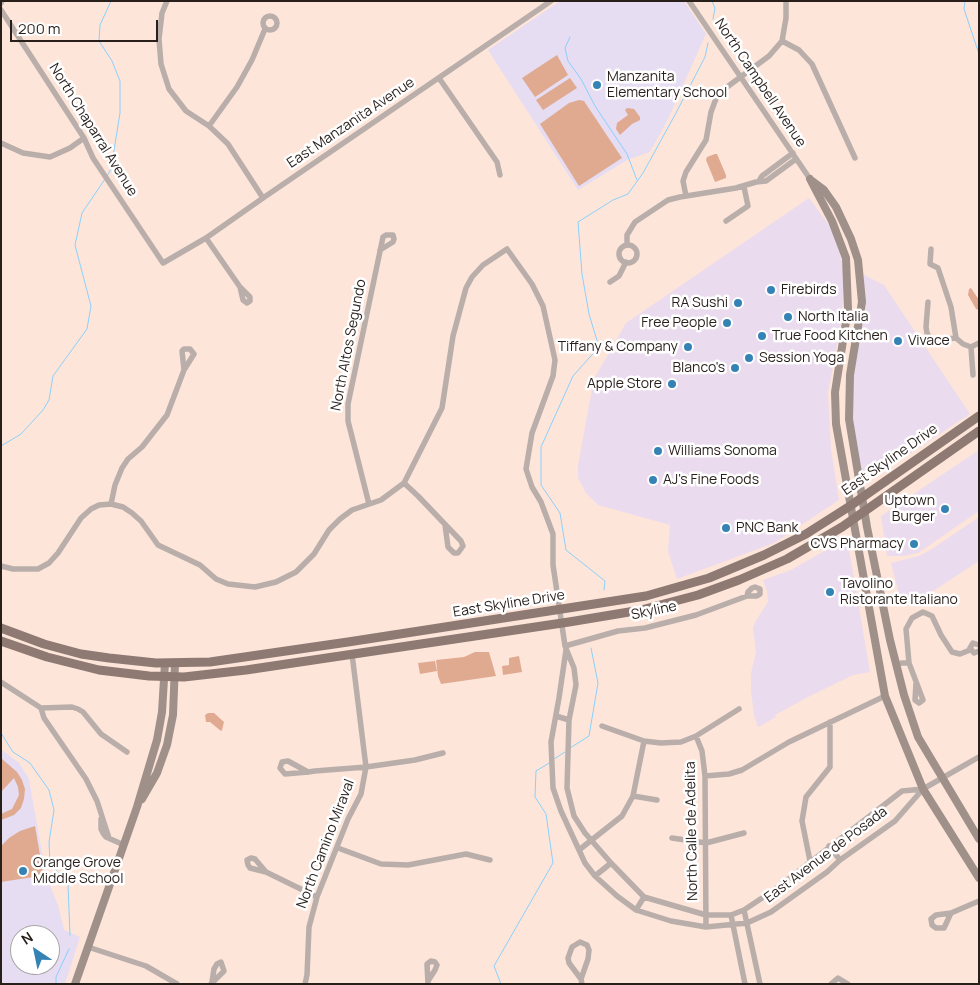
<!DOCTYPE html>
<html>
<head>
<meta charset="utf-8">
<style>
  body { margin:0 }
  #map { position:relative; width:980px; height:985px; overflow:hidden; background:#fee5da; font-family:Manrope,sans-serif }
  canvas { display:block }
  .frame { position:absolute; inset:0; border:2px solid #281f1b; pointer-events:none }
  .north { position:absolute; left:10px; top:925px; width:50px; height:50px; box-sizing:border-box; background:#fff; border:1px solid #a9a5a4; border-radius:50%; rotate:326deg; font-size:14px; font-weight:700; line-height:20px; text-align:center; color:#281f1b }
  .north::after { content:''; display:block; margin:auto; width:18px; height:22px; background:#3583b5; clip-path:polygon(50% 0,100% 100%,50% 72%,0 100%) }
  .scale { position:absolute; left:10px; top:20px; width:148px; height:22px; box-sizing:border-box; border:2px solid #281f1b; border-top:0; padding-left:6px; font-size:15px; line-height:18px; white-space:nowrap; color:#281f1b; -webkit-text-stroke:4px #fff; paint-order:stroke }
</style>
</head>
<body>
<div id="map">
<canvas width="980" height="985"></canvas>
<div class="frame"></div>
<div class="north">N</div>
<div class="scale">200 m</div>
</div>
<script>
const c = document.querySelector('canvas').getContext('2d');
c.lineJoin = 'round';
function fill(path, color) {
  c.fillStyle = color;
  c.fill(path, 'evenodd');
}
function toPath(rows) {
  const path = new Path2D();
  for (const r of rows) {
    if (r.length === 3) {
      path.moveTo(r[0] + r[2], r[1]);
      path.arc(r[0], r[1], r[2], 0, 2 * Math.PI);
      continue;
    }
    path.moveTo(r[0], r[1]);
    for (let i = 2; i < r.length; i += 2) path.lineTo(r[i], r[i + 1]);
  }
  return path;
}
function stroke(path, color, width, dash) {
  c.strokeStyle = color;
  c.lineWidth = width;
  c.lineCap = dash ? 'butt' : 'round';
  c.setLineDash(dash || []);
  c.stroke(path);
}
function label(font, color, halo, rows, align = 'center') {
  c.font = font + ' Manrope,sans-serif';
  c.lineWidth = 5;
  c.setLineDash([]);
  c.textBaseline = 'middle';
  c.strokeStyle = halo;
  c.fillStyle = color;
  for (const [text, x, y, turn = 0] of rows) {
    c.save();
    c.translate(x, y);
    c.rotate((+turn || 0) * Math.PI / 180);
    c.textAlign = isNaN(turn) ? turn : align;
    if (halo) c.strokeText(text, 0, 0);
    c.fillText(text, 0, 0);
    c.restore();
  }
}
const commercial = toPath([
  [809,198,829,225,837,241,844,272,842,318,828,393,831,449,839,500,774,543,677,579,668,551,670,525,598,505,586,493,578,478,578,465,594,379,626,323],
  [864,275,884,285,970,414,873,478,867,479,861,474,852,414,853,382,864,306],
  [979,450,979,511,918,553,903,556,887,556,881,516],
  [979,517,979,561,921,599,913,602,899,594,891,563,919,556,932,549],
  [842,543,847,546,849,549,870,672,853,675,806,698,775,715,776,717,758,727,754,715,751,691,751,673,756,652,753,628,755,622,768,602,767,591,763,580,791,570,837,544]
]);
const education = toPath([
  [560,1,684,1,706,34,668,119,650,152,627,160,578,190,488,50],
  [1,749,19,763,29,779,46,876,58,905,64,930,80,937,65,984,1,984],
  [20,935,50,935,50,965,20,965]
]);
const green = toPath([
  [557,55,568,75,535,97,522,78],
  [570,78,577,88,543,110,536,100],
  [579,100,584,101,622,158,579,186,540,124,569,103],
  [627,108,634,109,640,117,640,120,632,124,620,135,616,129,617,123,628,115,625,110],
  [715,154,717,154,726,175,726,178,715,182,706,160,707,157],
  [971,288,979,300,979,310,976,309,968,295,969,289],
  [475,652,489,652,496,676,441,684,438,676,436,660,464,657],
  [519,656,522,672,503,675,502,666,509,665,509,658],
  [435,661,437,671,420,674,418,663],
  [208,713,214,713,224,722,222,730,221,731,210,722,206,722,205,715],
  [1,758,17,772,22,780,25,789,24,799,21,808,14,815,1,820,1,814,12,809,19,795,18,787,14,778,1,792],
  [35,826,43,872,40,876,1,882,2,845,9,838,20,831]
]);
const stream = toPath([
  [712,1,715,8,713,19],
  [965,1,964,9,979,54],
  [570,37,565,48,568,61,581,79,595,106,627,154,637,180],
  [107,176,111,169,120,113,120,81,112,61,99,41,100,25,111,1],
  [1,446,21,434,43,410,49,400,53,376,87,329,91,306,75,245,82,213,105,179],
  [604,590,605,581,566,550,560,513,541,485,541,447,573,376,599,347,589,314,582,274,578,222,613,200,628,194,643,173,676,113,705,57,708,43],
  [1,733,13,752,30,763,49,790,54,810,49,842,50,862,68,885,70,935],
  [570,748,589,736,598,683,591,648],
  [554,759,565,752],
  [56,984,56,977,69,949],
  [501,984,494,966,553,863,546,814,535,797,536,771,551,762]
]);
const street = toPath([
  [167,1,162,13,159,39,161,64,169,89,186,111,209,126,228,144,263,198],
  [689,1,810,179],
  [1,3,2,1],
  [1,10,84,138,93,158,163,263,206,238,263,198,551,1],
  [270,23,7],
  [782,41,799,50,812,64,855,158],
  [439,78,497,162,500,175],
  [209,126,237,87,252,60,265,29],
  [1,143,23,153,50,157,70,148,84,138],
  [759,181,762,176,793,153],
  [686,196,683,181,686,172,706,140,711,112,717,96,723,90,769,56,782,41,786,18,786,1],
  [726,221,748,206,744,187],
  [206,238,240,287,250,297,250,301,247,303,243,300,240,287],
  [627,245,627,235,635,222,668,200,680,197,736,188,756,182,766,181,796,159],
  [628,254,9],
  [931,249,930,264,938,268,951,307,956,338],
  [610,282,619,276,626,262],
  [928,302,926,327,927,333,930,338,935,340,956,338,963,344,971,347,979,343],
  [971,347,973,375],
  [404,483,418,496,461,541,463,546,458,553,454,553,448,547,445,525],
  [111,504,115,485,122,468,128,459,142,447,167,415,184,370,194,354,190,349,184,349,182,351,184,370],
  [369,504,348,421,348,404,383,237,386,235,393,235,394,239,393,242,380,250],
  [1,566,13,569,38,569,49,563,58,553,81,518,91,509,99,505,111,504,123,507,132,513,141,521,158,545,200,565,216,579,228,584,255,587,276,582,296,572,314,554,329,530,340,519,352,510,381,500,404,483,442,408,453,336,466,288,472,277,483,265,507,249,532,284,543,306,555,360,553,376,532,433,526,469,532,487,541,502,553,534,553,565,565,646,574,668,576,685,569,720,567,788,574,816,585,833,611,863,644,897,706,915,731,915,744,910,777,888,902,791,923,789],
  [979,645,973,643,970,648,974,653,979,651],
  [565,646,618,631,645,628,696,615,747,596,757,596,760,594,760,589,755,587,752,588,748,592,747,596],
  [566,650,559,698,551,742,553,788,561,811,585,863,595,876,617,896,636,910,671,921,706,927,747,923,771,912,827,872,840,860,895,821,923,789,979,757],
  [909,663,923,700,919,703,915,700,916,683],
  [896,666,901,663,909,663,906,629,912,618,923,612,932,616,941,635,952,652,960,654,970,650],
  [1,682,41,708,44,718,86,779,97,801,109,838],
  [41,708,72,707,78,709,83,712,101,734,127,752],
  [556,716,569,720],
  [602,726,644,741,661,743,681,742,696,736,739,709],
  [696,736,702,751,705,776,706,927],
  [308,772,288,761,282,762,280,768,285,774,308,772,315,771,366,767,415,760,443,753],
  [705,776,729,774,742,770,789,742,885,696],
  [633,796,657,800],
  [101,819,101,829,103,833,106,837,124,845],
  [672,838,706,843,744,833],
  [829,846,840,860],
  [338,848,381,864,408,865,466,854,490,860],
  [579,850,622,816,633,796,644,741],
  [810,861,802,821,806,797,830,767,830,722],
  [266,872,250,868,248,865,247,860,251,858,255,859,266,872,317,897],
  [595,876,611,863],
  [636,910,644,897],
  [744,910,760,984],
  [951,913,944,928,936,928,932,925,931,919,936,915,951,913,979,901],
  [731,915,745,984],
  [88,947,146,966,177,984],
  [581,979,588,959,589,950,587,945,580,942,572,947,568,958,569,963,581,979,582,984],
  [211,984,224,971,221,962,217,964,214,969,212,982],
  [305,984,307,975,309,927,317,897,348,819,361,794,366,767,352,654],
  [428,984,427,964,431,961,435,962,437,965,435,970,428,981],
  [831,984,838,978,848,984]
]);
const secondary = toPath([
  [810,179,832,221,846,258,848,309,835,392,836,424,885,696,923,789,979,878],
  [812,181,824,190,836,207,851,239,858,260,862,302,850,375,849,419,867,527,890,640,904,695,918,737,979,839],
  [142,799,157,773,167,745,173,715,175,663],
  [75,984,137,807,157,740,162,712,165,663]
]);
const primary = toPath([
  [1,628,44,644,81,654,109,658,156,663,210,662,348,642,646,596,709,578,764,555,806,534,850,506,979,416],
  [1,641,47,657,99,670,149,676,184,677,246,670,569,622,641,610,698,595,739,580,787,559,842,527,979,431]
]);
const markers = [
  [597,85,5,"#3583b5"],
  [771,290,5,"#3583b5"],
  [738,303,5,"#3583b5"],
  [788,317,5,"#3583b5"],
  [727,323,5,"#3583b5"],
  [762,336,5,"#3583b5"],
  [898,341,5,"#3583b5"],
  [688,347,5,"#3583b5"],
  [749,358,5,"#3583b5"],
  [735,368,5,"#3583b5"],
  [672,384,5,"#3583b5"],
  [658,451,5,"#3583b5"],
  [653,480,5,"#3583b5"],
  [945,509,5,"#3583b5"],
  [726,528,5,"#3583b5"],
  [914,544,5,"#3583b5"],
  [830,592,5,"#3583b5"],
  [23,871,5,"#3583b5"]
];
const poiNames = [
  ["Manzanita",607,77],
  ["Elementary School",607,93],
  ["Firebirds",781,290],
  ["RA Sushi",728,303,"right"],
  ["North Italia",798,317],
  ["Free People",717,323,"right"],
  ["True Food Kitchen",772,336],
  ["Vivace",908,341],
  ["Tiffany & Company",678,347,"right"],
  ["Session Yoga",759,358],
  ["Blanco's",725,368,"right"],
  ["Apple Store",662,384,"right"],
  ["Williams Sonoma",668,451],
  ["AJ's Fine Foods",663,480],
  ["Uptown",935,501,"right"],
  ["Burger",935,517,"right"],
  ["PNC Bank",736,528],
  ["CVS Pharmacy",904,544,"right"],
  ["Tavolino",840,584],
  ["Ristorante Italiano",840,600],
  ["Orange Grove",33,863],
  ["Middle School",33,879]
];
const streetNames = [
  ["North Campbell Avenue",760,83,56],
  ["East Manzanita Avenue",351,123,-34],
  ["North Chaparral Avenue",93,130,58],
  ["North Altos Segundo",349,345,-79],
  ["East Skyline Drive",890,460,-35],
  ["East Skyline Drive",509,604,-9],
  ["Skyline",654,611,-12],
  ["North Calle de Adelita",692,831,-91],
  ["North Camino Miraval",326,844,-69],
  ["East Avenue de Posada",826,855,-37]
];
fill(commercial, '#eadbee');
fill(education, '#e6ddf2');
fill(green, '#e0aa91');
stroke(stream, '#89d0fd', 1);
stroke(street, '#b9aeaa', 5.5);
stroke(secondary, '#a0908a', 8);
stroke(primary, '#8e7a73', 9);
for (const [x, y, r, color] of markers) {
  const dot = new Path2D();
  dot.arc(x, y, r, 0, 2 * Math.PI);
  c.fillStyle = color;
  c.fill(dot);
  stroke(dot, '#fff', 2);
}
label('14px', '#281f1b', '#fff', poiNames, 'left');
label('14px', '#281f1b', '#fff', streetNames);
</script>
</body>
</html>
